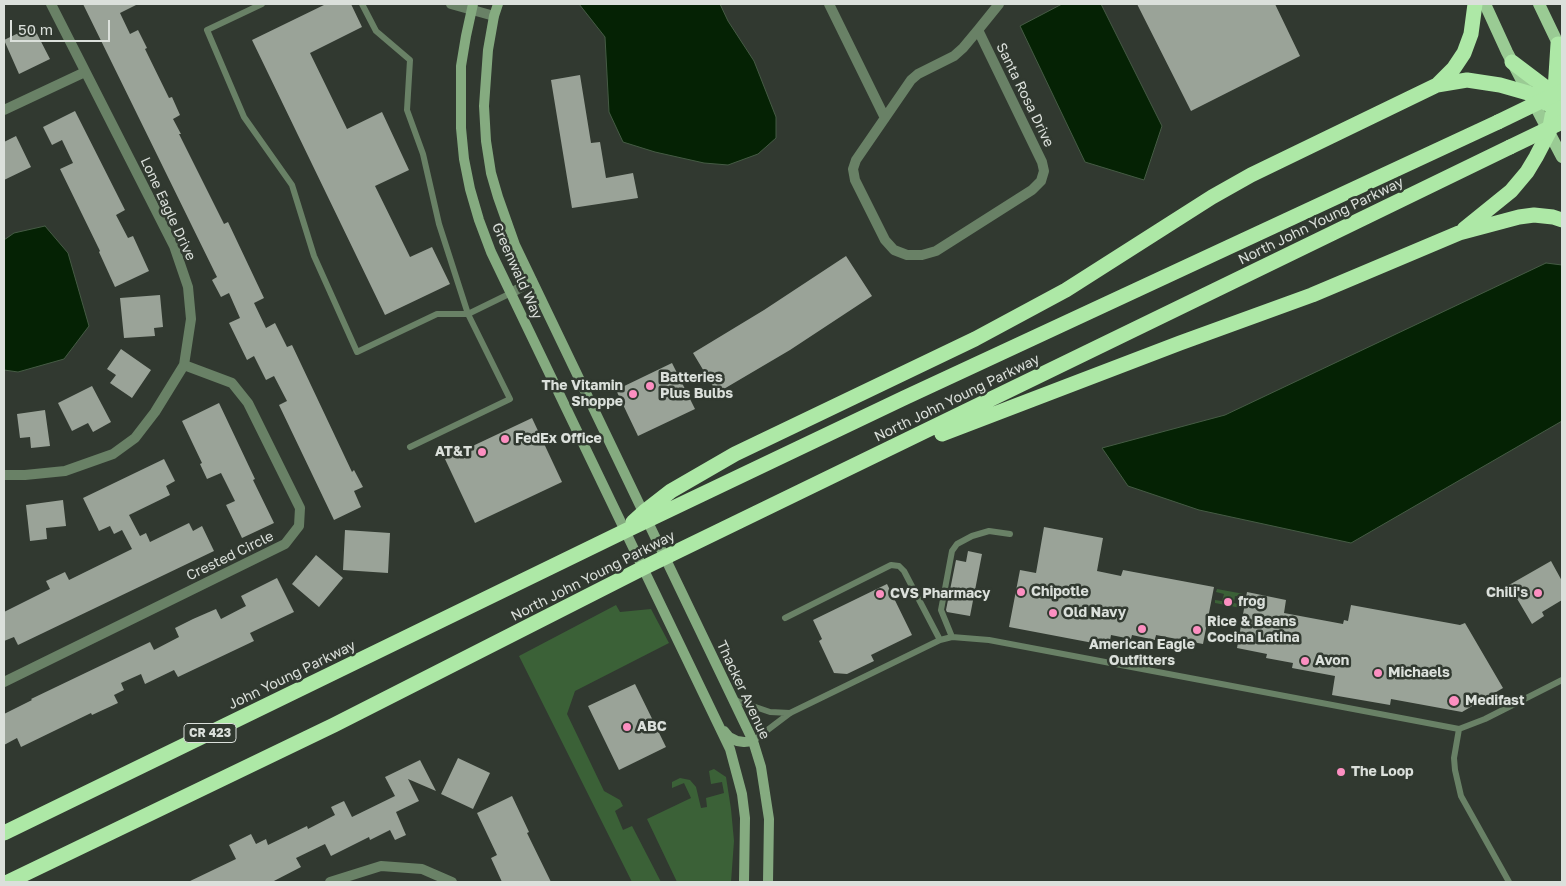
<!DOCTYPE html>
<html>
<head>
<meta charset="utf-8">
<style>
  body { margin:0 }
  #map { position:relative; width:1566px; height:886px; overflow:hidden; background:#313930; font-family:"Golos Text",sans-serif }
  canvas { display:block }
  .frame { position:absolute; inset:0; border:5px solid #dbe0db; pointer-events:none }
  .scale { position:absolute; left:10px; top:20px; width:100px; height:22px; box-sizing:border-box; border:2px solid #dbe0db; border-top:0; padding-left:6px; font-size:15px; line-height:18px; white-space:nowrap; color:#dbe0db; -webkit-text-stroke:4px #313930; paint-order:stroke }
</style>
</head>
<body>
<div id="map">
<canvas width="1566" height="886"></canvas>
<div class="frame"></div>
<div class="scale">50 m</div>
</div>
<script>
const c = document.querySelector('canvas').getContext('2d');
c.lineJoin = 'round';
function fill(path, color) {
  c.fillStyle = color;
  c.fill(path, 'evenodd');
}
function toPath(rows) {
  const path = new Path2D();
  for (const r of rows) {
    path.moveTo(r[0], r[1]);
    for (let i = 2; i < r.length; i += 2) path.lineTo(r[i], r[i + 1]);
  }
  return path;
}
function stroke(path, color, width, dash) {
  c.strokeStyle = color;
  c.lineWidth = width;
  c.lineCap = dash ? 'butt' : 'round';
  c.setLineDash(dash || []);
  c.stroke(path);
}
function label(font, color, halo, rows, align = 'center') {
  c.font = font + ' "Golos Text",sans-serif';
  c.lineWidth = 5;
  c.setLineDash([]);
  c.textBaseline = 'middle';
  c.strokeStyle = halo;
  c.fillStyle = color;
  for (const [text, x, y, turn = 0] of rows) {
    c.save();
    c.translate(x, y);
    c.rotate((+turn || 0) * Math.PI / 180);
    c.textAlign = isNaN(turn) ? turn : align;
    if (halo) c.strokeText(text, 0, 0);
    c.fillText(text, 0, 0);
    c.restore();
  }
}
const green = toPath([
  [1217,589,1244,594,1243,598,1235,596,1234,603,1242,605,1241,608,1215,603,1215,600,1222,601,1224,594,1216,592],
  [616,605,620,612,651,609,669,643,575,691,567,714,604,791,620,800,623,806,615,811,623,830,632,826,661,882,632,882,519,656],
  [714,769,726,777,731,809,734,841,731,882,677,882,647,819,691,798,684,783,672,788,672,782,680,778,690,780,696,787,701,808,707,807,706,798,724,793,722,782,711,784,709,771]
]);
const water = toPath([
  [579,4,720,4,728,21,754,61,776,117,776,138,758,154,728,165,704,163,655,152,623,142,609,112,605,37,579,4],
  [1062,4,1101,4,1162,126,1144,180,1085,162,1020,26,1062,4],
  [45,226,68,253,89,326,64,359,18,372,4,370,4,240,14,233,45,226],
  [1546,263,1562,265,1562,421,1351,543,1199,510,1128,486,1102,448,1225,415,1546,263]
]);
const building = toPath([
  [83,4,138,4,120,13,130,34,138,30,147,48,145,49,169,98,172,97,180,115,173,119,181,134,179,134,224,224,228,222,264,298,254,303,266,328,275,323,287,347,292,345,352,472,354,470,363,487,354,491,361,507,334,520,279,405,287,401,274,376,266,380,254,356,247,360,229,323,240,318,229,293,221,297,212,280,217,277],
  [326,4,351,4,362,27,310,53,347,129,382,112,409,170,375,186,410,257,432,247,450,284,385,315,252,40],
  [1137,4,1275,4,1300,56,1191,111],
  [33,26,50,59,19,74,4,40],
  [580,75,591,143,600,142,606,178,633,173,638,198,572,208,551,80],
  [75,111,125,210,116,215,128,238,133,236,149,271,115,287,99,252,100,251,60,169,73,163,62,140,52,145,43,127],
  [16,136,31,167,4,180,4,142],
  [846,256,872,296,790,350,717,393,693,353,764,310],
  [160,295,163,327,154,328,155,336,124,338,120,298],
  [121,349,151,370,132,398,110,383,116,375,107,369],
  [672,363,695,409,638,436,616,390],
  [92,386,111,422,93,432,88,423,72,431,58,403],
  [219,403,255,479,253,480,274,523,242,538,226,505,235,501,221,473,207,479,200,464,202,463,182,421],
  [45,410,50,446,31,448,30,437,20,438,17,414],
  [532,418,562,482,475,523,445,459],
  [164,459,175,481,166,486,170,495,129,515,140,536,146,533,150,542,189,523,193,531,202,526,214,551,18,645,14,637,4,641,4,612,50,589,46,581,65,572,69,580,132,549,122,530,114,534,110,526,99,531,83,498],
  [63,500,66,526,46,528,47,539,30,541,26,505],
  [1044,527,1103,538,1097,571,1121,576,1123,570,1214,587,1203,644,1156,635,1155,640,1132,635,1131,639,1111,635,1109,646,1009,627,1020,570,1036,573],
  [345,530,390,533,388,573,343,570],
  [968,551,982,554,970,616,947,612,946,610,956,560,966,562],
  [316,555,343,578,319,607,292,584],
  [1551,561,1562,581,1562,600,1542,612,1544,616,1532,624,1509,585],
  [277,578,294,612,250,633,254,641,178,677,174,670,145,684,141,674,121,683,124,690,114,695,118,703,92,715,91,713,21,747,17,738,4,745,4,714,32,700,31,699,150,642,154,650,179,637,175,628,193,619,216,609,221,619,246,606,241,596],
  [887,584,912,635,871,655,874,661,847,674,834,673,819,641,822,639,813,620],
  [1247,592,1286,600,1284,613,1343,624,1344,620,1348,621,1351,605,1460,625,1465,623,1503,688,1462,712,1391,699,1390,705,1332,695,1335,676,1292,668,1293,663,1266,658,1267,654,1237,648],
  [635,684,666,747,619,770,588,706],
  [458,758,490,773,473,809,441,794],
  [420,760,436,791,408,779,419,801,396,812,406,835,395,840,390,830,370,840,369,837,331,856,325,844,296,858,301,867,272,882,188,882,236,859,229,845,251,834,256,844,266,839,268,845,307,826,308,829,335,815,331,807,344,801,352,817,395,796,385,777],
  [512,796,529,832,527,833,551,882,502,882,491,858,497,855,477,813]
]);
const lane = toPath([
  [262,4,207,30,244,117,292,185,314,256,357,352,437,314,468,314,511,293],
  [362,4,376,31,410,60,407,110,423,154,439,224,468,314,510,399,410,447],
  [785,618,891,565,899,566,904,571,940,640],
  [952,637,941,610,952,551,957,544,972,536,989,531,1010,534],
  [735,700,770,712,790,713],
  [1459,729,1454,758,1455,770,1461,796,1509,882],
  [753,741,790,713,940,640,952,637,989,640,1459,729,1485,719,1562,680]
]);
const street = toPath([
  [451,4,494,16],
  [829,4,885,118],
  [978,30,1042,162,1044,171,1041,181,1032,190,936,251,922,255,907,255,894,250,885,240,855,180,853,169,856,160,911,80,918,74,954,56,963,48,978,30,999,4],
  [4,110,85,72],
  [511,293,532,281],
  [4,475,25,475,65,471,113,454,135,438,155,412,184,365,191,319,188,287,174,246,51,4],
  [4,682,285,544,299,526,300,508,248,403,232,383,184,365],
  [330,882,381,866,422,869,452,882]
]);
const secondary = toPath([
  [473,4,466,36,461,66,461,128,464,159,470,189,479,220,491,252,730,749,742,794,745,818,744,882],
  [498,4,494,16,488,50,484,106,486,141,491,173,498,197,515,245,753,741,761,767,769,819,768,882],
  [724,731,729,737,737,741,744,742,753,741]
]);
const primary = toPath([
  [1485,4,1507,52,1562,157],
  [1539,4,1562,52]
]);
const highway = toPath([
  [1512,62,1561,99],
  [1437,85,1454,68,1464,53,1471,34,1475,4],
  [1464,229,1511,191,1527,172,1536,157,1549,132,1554,106,1558,44],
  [942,434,1180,343,1312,295,1459,233,1519,217,1534,215,1553,217,1562,220],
  [633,522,644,512,671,491,735,454,975,339,1066,290,1212,197,1251,175,1437,85,1467,80,1500,85,1528,93,1562,112],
  [4,833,625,531,904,398,1498,122],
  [8,882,334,725,643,568,1510,147]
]);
const highwayBridge = toPath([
  [1498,122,1562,91],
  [1510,147,1562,122]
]);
const markers = [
  [650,386,5,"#fc8fc1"],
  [633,394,5,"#fc8fc1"],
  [505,439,5,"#fc8fc1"],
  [482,452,5,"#fc8fc1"],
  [1021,592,5,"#fc8fc1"],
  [1538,593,5,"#fc8fc1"],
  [880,594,5,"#fc8fc1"],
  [1228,602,5,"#fc8fc1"],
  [1053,613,5,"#fc8fc1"],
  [1142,629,5,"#fc8fc1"],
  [1197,630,5,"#fc8fc1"],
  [1305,661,5,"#fc8fc1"],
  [1378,673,5,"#fc8fc1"],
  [1454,701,6,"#fc8fc1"],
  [627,727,5,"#fc8fc1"],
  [1341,772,5,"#fc8fc1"]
];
const shields = [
  [210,733,52]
];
const shieldNames = [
  ["CR 423",210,733]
];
const streetNames = [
  ["Santa Rosa Drive",1025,95,64],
  ["Lone Eagle Drive",168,209,65],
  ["North John Young Parkway",1321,221,-26],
  ["Greenwald Way",517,271,66],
  ["North John Young Parkway",957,398,-26],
  ["Crested Circle",230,556,-26],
  ["North John Young Parkway",593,576,-27],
  ["John Young Parkway",292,675,-26],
  ["Thacker Avenue",743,690,65]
];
const poiNames = [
  ["Batteries",660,378],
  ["Plus Bulbs",660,394],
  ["The Vitamin",623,386,"right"],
  ["Shoppe",623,402,"right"],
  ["FedEx Office",515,439],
  ["AT&T",472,452,"right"],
  ["Chipotle",1031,592],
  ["Chili's",1528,593,"right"],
  ["CVS Pharmacy",890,594],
  ["frog",1238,602],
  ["Old Navy",1063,613],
  ["Rice & Beans",1207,622],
  ["Cocina Latina",1207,638],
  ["American Eagle",1142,645,"center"],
  ["Outfitters",1142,661,"center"],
  ["Avon",1315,661],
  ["Michaels",1388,673],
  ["Medifast",1465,701],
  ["ABC",637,727],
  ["The Loop",1351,772]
];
fill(green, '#3b6137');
fill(water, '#052204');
stroke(water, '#455b44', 1);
fill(building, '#9aa398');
stroke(lane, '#698166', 6);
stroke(street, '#698166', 10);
stroke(secondary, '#85ab80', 10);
stroke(primary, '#9acb94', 12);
stroke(highway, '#ade8a6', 15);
stroke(highwayBridge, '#ade8a6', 15);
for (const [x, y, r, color] of markers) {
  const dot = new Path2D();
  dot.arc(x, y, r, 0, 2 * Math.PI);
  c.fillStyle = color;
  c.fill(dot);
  stroke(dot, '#313930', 2);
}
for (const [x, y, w] of shields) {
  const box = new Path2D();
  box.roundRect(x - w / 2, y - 9.5, w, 19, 4);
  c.fillStyle = '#313930';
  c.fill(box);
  stroke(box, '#dbe0db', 1);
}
label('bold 12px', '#dbe0db', null, shieldNames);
label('14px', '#dbe0db', '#313930', streetNames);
label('bold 14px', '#dbe0db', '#313930', poiNames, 'left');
</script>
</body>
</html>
